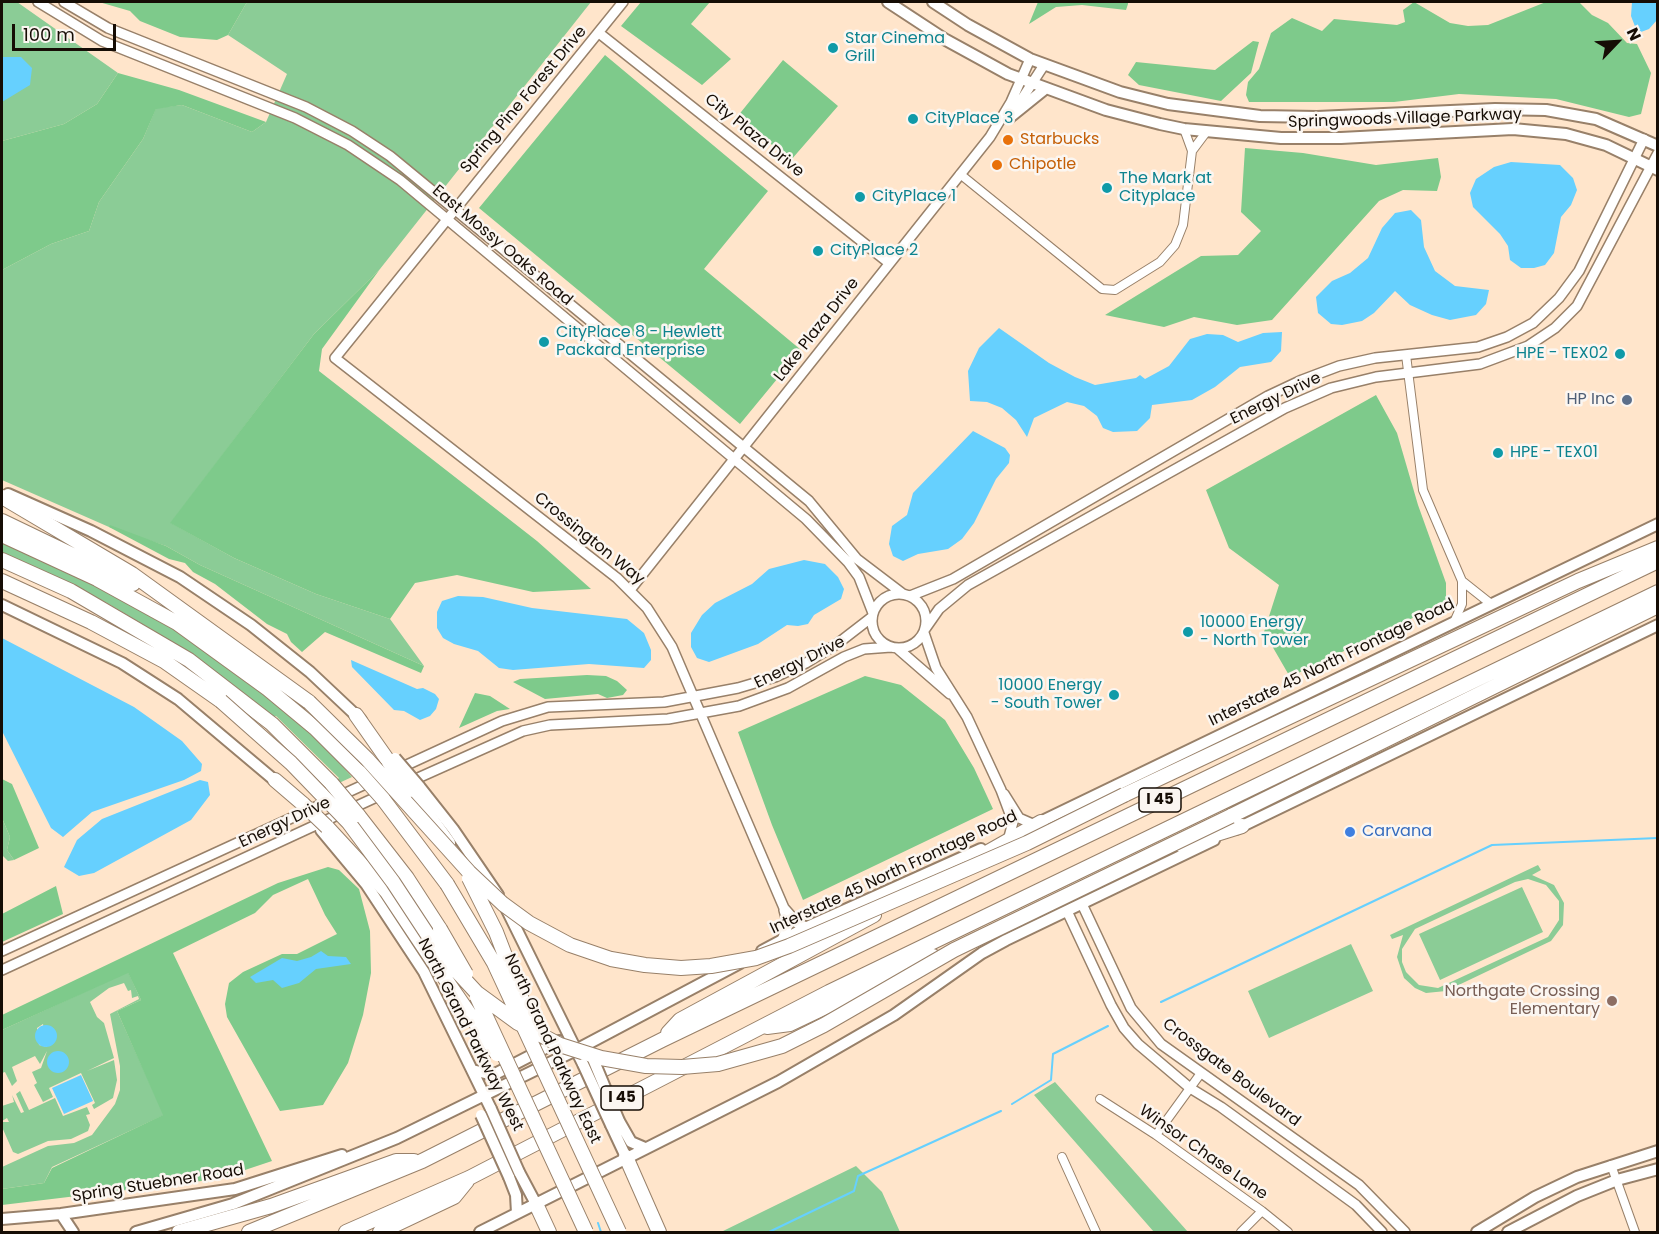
<!DOCTYPE html>
<html>
<head>
<meta charset="utf-8">
<style>
  body { margin:0 }
  #map { position:relative; width:1659px; height:1234px; overflow:hidden; background:#ffe5cb; font-family:Poppins,sans-serif }
  canvas { display:block }
  .frame { position:absolute; inset:0; border:3px solid #160d05; pointer-events:none }
  .north { position:absolute; left:1587px; top:12px; width:60px; height:60px; -webkit-text-stroke:4px #fbf6f1; paint-order:stroke; rotate:65deg; font-size:16px; font-weight:700; line-height:24px; text-align:center; color:#160d05 }
  .north::after { content:''; display:block; margin:auto; width:21px; height:27px; background:#160d05; clip-path:polygon(50% 0,100% 100%,50% 72%,0 100%) }
  .scale { position:absolute; left:12px; top:24px; width:104px; height:27px; box-sizing:border-box; border:3px solid #160d05; border-top:0; padding-left:8px; font-size:18px; line-height:21px; white-space:nowrap; color:#160d05; -webkit-text-stroke:4px #fbf6f1; paint-order:stroke }
</style>
</head>
<body>
<div id="map">
<canvas width="1659" height="1234"></canvas>
<div class="frame"></div>
<div class="north">N</div>
<div class="scale">100 m</div>
</div>
<script>
const c = document.querySelector('canvas').getContext('2d');
c.lineJoin = 'round';
function fill(path, color) {
  c.fillStyle = color;
  c.fill(path, 'evenodd');
}
function toPath(rows) {
  const path = new Path2D();
  for (const r of rows) {
    if (r.length === 3) {
      path.moveTo(r[0] + r[2], r[1]);
      path.arc(r[0], r[1], r[2], 0, 2 * Math.PI);
      continue;
    }
    path.moveTo(r[0], r[1]);
    for (let i = 2; i < r.length; i += 2) path.lineTo(r[i], r[i + 1]);
  }
  return path;
}
function stroke(path, color, width, dash) {
  c.strokeStyle = color;
  c.lineWidth = width;
  c.lineCap = dash ? 'butt' : 'round';
  c.setLineDash(dash || []);
  c.stroke(path);
}
function label(font, color, halo, rows, align = 'center') {
  c.font = font + ' Poppins,sans-serif';
  c.lineWidth = 5;
  c.setLineDash([]);
  c.textBaseline = 'middle';
  c.strokeStyle = halo;
  c.fillStyle = color;
  for (const [text, x, y, turn = 0] of rows) {
    c.save();
    c.translate(x, y);
    c.rotate((+turn || 0) * Math.PI / 180);
    c.textAlign = isNaN(turn) ? turn : align;
    if (halo) c.strokeText(text, 0, 0);
    c.fillText(text, 0, 0);
    c.restore();
  }
}
const green = toPath([
  [2,2,17,2,118,73,97,104,64,124,2,141],
  [247,2,591,2,380,269,314,334,171,523,234,558,316,594,390,619,424,666,200,565,166,546,109,527,2,480,2,270,51,244,89,231,99,202,143,139,156,108,182,105,252,132,266,122,287,74,228,35],
  [2,540,58,566,174,628,282,707,322,743,352,777,339,783,337,780,339,778,276,716,273,718,240,690,189,652,107,603,2,554],
  [2,818,10,837,7,850,14,860,8,861,2,855],
  [1538,865,1541,870,1532,875,1554,885,1564,903,1563,925,1551,941,1446,991,1426,993,1415,988,1404,978,1397,957,1403,935,1392,939,1390,935],
  [1528,879,1546,885,1559,901,1559,920,1548,937,1438,988,1419,985,1406,972,1402,962,1402,949,1415,929,1515,882],
  [1522,887,1543,932,1440,980,1419,934],
  [1351,944,1373,991,1269,1038,1248,991],
  [128,972,141,1000,117,1011,164,1115,52,1167,44,1183,2,1189,2,1167,48,1146,74,1143,92,1135,115,1104,120,1090,120,1066,110,1014,139,999,138,996,132,998,131,990,128,991,124,983,109,988,90,1002,97,1017,104,1023,114,1058,87,1071,114,1060,117,1080,113,1098,94,1109,92,1105,95,1103,81,1073,49,1088,53,1097,43,1102,34,1085,37,1083,32,1072,41,1068,47,1051,40,1064,35,1056,12,1067,17,1081,12,1086,5,1072,2,1073,2,1030],
  [43,1024,47,1047,39,1045,37,1028],
  [1055,1082,1188,1232,1154,1232,1034,1095],
  [20,1091,29,1110,55,1098,63,1116,87,1107,90,1114,86,1115,90,1125,88,1131,71,1139,48,1141,18,1154,13,1152,2,1127,2,1122,9,1122,7,1118,2,1121,2,1106,14,1102,12,1095,21,1113,24,1112,16,1094],
  [856,1166,882,1192,900,1232,721,1232]
]);
const forest = toPath([
  [99,2,247,2,228,35,217,40,180,37,140,21,130,11],
  [641,2,710,2,691,24,731,59,702,85,621,26],
  [1038,2,1128,2,1128,4,1126,10,1082,5,1056,7,1029,24],
  [1414,2,1450,23,1468,26,1488,25,1546,2,1579,2,1592,15,1608,23,1627,43,1637,44,1651,73,1641,114,1629,117,1556,99,1459,94,1394,102,1249,102,1246,95,1248,82,1259,69,1271,33,1292,18,1322,31,1334,19,1397,25,1405,22,1403,10],
  [1253,41,1259,42,1251,73,1221,101,1139,85,1128,75,1136,62,1215,70],
  [605,55,768,191,704,269,801,350,740,424,479,208],
  [783,60,838,106,791,160,737,117],
  [118,73,179,90,266,122,252,132,182,105,156,109,143,139,99,202,89,231,51,244,2,270,2,141,64,124,97,104],
  [1245,148,1303,153,1376,165,1438,158,1441,177,1437,191,1403,190,1379,201,1272,320,1237,325,1194,317,1164,327,1105,315,1201,256,1238,255,1261,231,1241,212],
  [380,269,322,349,319,371,537,541,591,589,533,592,457,575,415,583,390,619,316,594,234,558,170,523,314,334],
  [1376,395,1397,433,1418,505,1446,583,1446,602,1290,677,1264,632,1279,585,1229,548,1206,490],
  [110,525,166,546,200,565,424,666,421,673,325,632,302,652,291,642,287,634,267,624,215,584,193,572,185,563,169,559,109,527],
  [587,675,606,676,617,681,627,690,623,695,607,698,598,694,545,699,513,682,520,679],
  [865,676,901,685,945,720,974,768,993,809,803,900,772,825,738,732],
  [475,693,490,696,510,709,497,711,459,728],
  [2,779,12,784,39,848,14,860,7,850,10,837,2,818],
  [328,867,339,870,359,889,370,931,371,973,363,1015,348,1063,323,1105,280,1111,227,1017,225,1004,229,983,243,972,282,954,297,954,337,934,325,915,308,879,273,895,255,913,173,953,272,1161,218,1179,2,1205,2,1189,44,1183,52,1168,163,1115,117,1011,141,1000,128,973,2,1030,2,1015,278,883],
  [56,886,63,914,2,942,2,914]
]);
const water = toPath([
  [1632,2,1657,2,1657,20,1649,29,1641,32,1636,29,1631,16],
  [2,57,21,57,32,68,30,85,2,102],
  [1511,162,1560,165,1573,178,1577,190,1571,205,1561,217,1554,253,1545,265,1534,268,1521,268,1510,260,1508,246,1500,234,1473,207,1470,193,1476,179,1494,167],
  [1411,210,1421,220,1424,247,1435,271,1455,286,1489,290,1486,304,1476,315,1450,320,1432,315,1410,305,1395,291,1374,313,1362,321,1342,325,1331,324,1318,313,1316,297,1332,281,1350,273,1368,258,1382,228,1395,213],
  [999,328,1049,363,1075,377,1095,385,1136,378,1140,375,1145,379,1169,366,1190,339,1207,334,1223,335,1238,342,1263,333,1282,332,1281,351,1271,362,1240,367,1215,387,1192,400,1152,405,1150,418,1137,431,1113,432,1103,428,1097,416,1084,406,1067,402,1034,418,1027,437,1016,420,1002,408,987,402,970,401,968,371,979,348],
  [973,431,1005,448,1010,455,1009,463,996,479,974,523,962,539,948,549,918,554,903,561,893,556,889,544,892,526,907,515,913,493],
  [804,560,825,564,838,577,844,589,841,599,814,615,808,624,798,626,787,625,758,644,709,662,697,658,691,647,691,633,702,615,715,603,752,584,769,569],
  [458,596,483,597,532,608,627,619,644,633,651,650,651,660,644,668,589,664,513,670,499,668,478,651,454,644,443,638,437,628,437,612,442,601],
  [2,638,134,707,182,741,202,764,201,771,184,780,92,812,63,837,51,828,2,731],
  [351,660,417,689,423,688,435,694,439,699,436,709,430,716,420,720,404,711,394,710,352,667],
  [200,780,208,782,210,795,191,820,94,873,79,876,64,867,77,840,102,819],
  [321,951,328,956,346,957,351,964,316,969,299,983,282,988,273,980,256,983,250,977,282,958,297,961,311,957],
  [46,1036,11],
  [58,1062,11],
  [81,1075,93,1101,64,1114,52,1088]
]);
const stream = toPath([
  [1161,1002,1492,845,1658,838],
  [1012,1104,1051,1080,1053,1054,1108,1026],
  [598,1223,601,1232],
  [769,1232,854,1191,858,1176,1001,1111]
]);
const minor = toPath([
  [1192,151,1207,131],
  [960,174,1102,289,1115,290,1160,262,1175,245,1183,225,1192,151,1184,129],
  [1406,355,1423,490,1462,581,1462,604,1455,620],
  [1462,581,1491,604],
  [1100,1099,1156,1135,1262,1211,1288,1232],
  [1156,1135,1201,1073],
  [1062,1157,1096,1232],
  [1611,1165,1635,1232],
  [1241,1232,1262,1211]
]);
const tertiary = toPath([
  [38,2,102,41,295,118,348,145,400,180,806,519,848,562,859,577,873,613],
  [64,2,108,28,306,107,352,131,390,156,809,501,857,559,903,594],
  [623,2,335,358,617,578,647,608,672,647,784,908,798,924,807,927],
  [599,33,889,263],
  [1014,111,1044,65],
  [630,590,990,137,1011,102,1030,59],
  [899,621,27],
  [910,596,953,579,1268,396,1302,380,1339,366,1375,358,1478,347,1507,337,1533,323,1559,298,1579,271,1644,139],
  [925,629,939,609,968,585,1285,408,1331,388,1376,377,1480,364,1528,346,1555,328,1577,306,1658,153],
  [924,633,936,668,967,717,1001,790,1013,822,1009,837],
  [897,648,950,694],
  [398,769,502,721,548,707,664,702,738,688,775,677,806,663,837,644,872,617],
  [409,782,523,731,550,725,668,719,739,706,788,688,844,657,864,649,891,647],
  [1004,794,1019,818,1035,825],
  [1082,904,1131,1008,1161,1044,1359,1185,1405,1232],
  [1067,911,1111,1005,1124,1028,1138,1044,1190,1088,1221,1107,1356,1205,1382,1232],
  [782,940,788,925,784,910],
  [2,951,372,781],
  [2,970,383,794]
]);
const secondary = toPath([
  [888,2,946,40,1008,74,1106,110,1160,124,1184,129,1281,138,1341,138,1513,129,1566,134,1606,145,1658,170],
  [933,2,968,25,1030,59,1120,92,1168,104,1260,116,1317,117,1495,109,1546,110,1596,119,1658,146],
  [1010,117,1046,88],
  [8,494,91,531,180,577,251,625,310,672,361,720],
  [2,605,122,663,178,699,279,784],
  [419,786,453,829,498,895],
  [1034,825,1658,524],
  [1236,829,1658,625],
  [321,830,366,884,424,972,491,1109],
  [506,908,583,1064],
  [762,951,807,927,981,849],
  [472,1070,489,1074,497,1073,559,1041],
  [619,1121,631,1142,645,1148],
  [611,1125,626,1157],
  [519,1172,536,1204],
  [509,1177,516,1195,517,1213],
  [61,1214,73,1232],
  [2,1219,61,1214,235,1189,342,1155],
  [136,1232,233,1204,397,1138,576,1050,740,963],
  [480,1232,778,1082,894,1015,982,953,1006,940,1214,840],
  [1477,1232,1535,1197,1577,1177,1658,1151],
  [1508,1232,1577,1196,1617,1180,1658,1169]
]);
const motorway = toPath([
  [2,497,132,574,309,702],
  [2,521,133,584],
  [2,535,97,579,177,623,268,689,315,728,359,772],
  [2,560,71,591,189,660,272,724,332,784],
  [2,581,91,622,164,661,221,701],
  [356,715,389,762],
  [275,780,303,804],
  [410,790,448,843],
  [1124,795,1578,581,1658,548],
  [383,799,447,884],
  [358,815,407,878,440,929],
  [1231,816,1658,606],
  [327,827,387,892,433,961],
  [1181,845,1242,826],
  [972,861,1041,822],
  [767,1027,790,1024,933,956],
  [668,1033,680,1020,874,915],
  [626,1157,659,1232],
  [536,1204,549,1232],
  [179,1232,271,1206,396,1161,414,1161],
  [249,1232,422,1161,662,1040,1658,561],
  [346,1232,469,1178,829,992,1658,592],
  [380,1232,454,1197,467,1181]
]);
const secondaryBridge = toPath([
  [395,758,419,786],
  [593,1059,619,1121],
  [583,1064,611,1125],
  [491,1109,519,1172],
  [481,1115,509,1177]
]);
const motorwayBridge = toPath([
  [221,701,291,763,349,823,393,882,439,952,477,993,518,1023,560,1045,601,1058,646,1066,682,1067,718,1064,782,1046,824,1025,954,950,1231,816],
  [309,702,367,759,469,872,503,904,529,923,570,945,611,959,645,965,681,968,711,966,756,958,789,946,1027,843,1124,795],
  [389,762,410,790],
  [359,772,383,799],
  [332,784,358,815],
  [303,804,327,827],
  [469,878,496,932,531,1023],
  [447,884,494,963,619,1232],
  [440,929,466,974],
  [433,961,497,1054],
  [477,997,586,1232]
]);
const markers = [
  [833,48,6,"#0f9aa8"],
  [913,119,6,"#0f9aa8"],
  [1008,140,6,"#e8710a"],
  [997,165,6,"#e8710a"],
  [1107,188,6,"#0f9aa8"],
  [860,197,6,"#0f9aa8"],
  [818,251,6,"#0f9aa8"],
  [544,342,6,"#0f9aa8"],
  [1620,354,6,"#0f9aa8"],
  [1627,400,6,"#5c6f8a"],
  [1498,453,6,"#0f9aa8"],
  [1188,632,6,"#0f9aa8"],
  [1114,695,6,"#0f9aa8"],
  [1350,832,6,"#3f7fe0"],
  [1612,1001,6,"#8d6e63"]
];
const shields = [
  [1160,800,42],
  [622,1098,42]
];
const shieldNames = [
  ["I 45",1160,800],
  ["I 45",622,1098]
];
const cultureNames = [
  ["Star Cinema",845,39],
  ["Grill",845,57],
  ["CityPlace 3",925,119],
  ["The Mark at",1119,179],
  ["Cityplace",1119,197],
  ["CityPlace 1",872,197],
  ["CityPlace 2",830,251],
  ["CityPlace 8 - Hewlett",556,333],
  ["Packard Enterprise",556,351],
  ["HPE - TEX02",1608,354,"right"],
  ["HPE - TEX01",1510,453],
  ["10000 Energy",1200,623],
  ["- North Tower",1200,641],
  ["10000 Energy",1102,686,"right"],
  ["- South Tower",1102,704,"right"]
];
const streetNames = [
  ["Spring Pine Forest Drive",524,100,-50],
  ["Springwoods Village Parkway",1405,119,-2],
  ["City Plaza Drive",754,136,39],
  ["East Mossy Oaks Road",502,246,40],
  ["Lake Plaza Drive",817,330,-52],
  ["Energy Drive",1276,399,-26],
  ["Crossington Way",589,539,39],
  ["Energy Drive",800,663,-26],
  ["Interstate 45 North Frontage Road",1332,663,-26],
  ["Energy Drive",285,823,-25],
  ["Interstate 45 North Frontage Road",894,873,-25],
  ["North Grand Parkway West",470,1035,63],
  ["North Grand Parkway East",552,1049,65],
  ["Crossgate Boulevard",1231,1073,37],
  ["Winsor Chase Lane",1203,1153,35],
  ["Spring Stuebner Road",158,1184,-9]
];
const foodNames = [
  ["Starbucks",1020,140],
  ["Chipotle",1009,165]
];
const serviceNames = [
  ["HP Inc",1615,400]
];
const shopNames = [
  ["Carvana",1362,832]
];
const educationNames = [
  ["Northgate Crossing",1600,992],
  ["Elementary",1600,1010]
];
fill(green, '#8bcc96');
fill(forest, '#7eca8b');
fill(water, '#66d0fe');
stroke(stream, '#66d0fe', 2);
stroke(minor, '#988069', 10);
stroke(tertiary, '#988069', 12);
stroke(secondary, '#988069', 14);
stroke(motorway, '#988069', 16);
stroke(minor, '#fff', 8);
stroke(tertiary, '#fff', 9);
stroke(secondary, '#fff', 10);
stroke(motorway, '#fff', 14);
stroke(secondaryBridge, '#988069', 14, []);
stroke(motorwayBridge, '#988069', 16, []);
stroke(secondaryBridge, '#fff', 10);
stroke(motorwayBridge, '#fff', 14);
for (const [x, y, r, color] of markers) {
  const dot = new Path2D();
  dot.arc(x, y, r, 0, 2 * Math.PI);
  c.fillStyle = color;
  c.fill(dot);
  stroke(dot, '#fbf6f1', 2);
}
for (const [x, y, w] of shields) {
  const box = new Path2D();
  box.roundRect(x - w / 2, y - 12, w, 24, 4.5);
  c.fillStyle = '#fbf6f1';
  c.fill(box);
  stroke(box, '#160d05', 1.5);
}
label('bold 15px', '#160d05', null, shieldNames);
label('16px', '#0d838f', '#fbf6f1', cultureNames, 'left');
label('16px', '#160d05', '#fbf6f1', streetNames);
label('16px', '#c56008', '#fbf6f1', foodNames, 'left');
label('16px', '#4e5e75', '#fbf6f1', serviceNames, 'right');
label('16px', '#366cbe', '#fbf6f1', shopNames, 'left');
label('16px', '#785e54', '#fbf6f1', educationNames, 'right');
</script>
</body>
</html>
